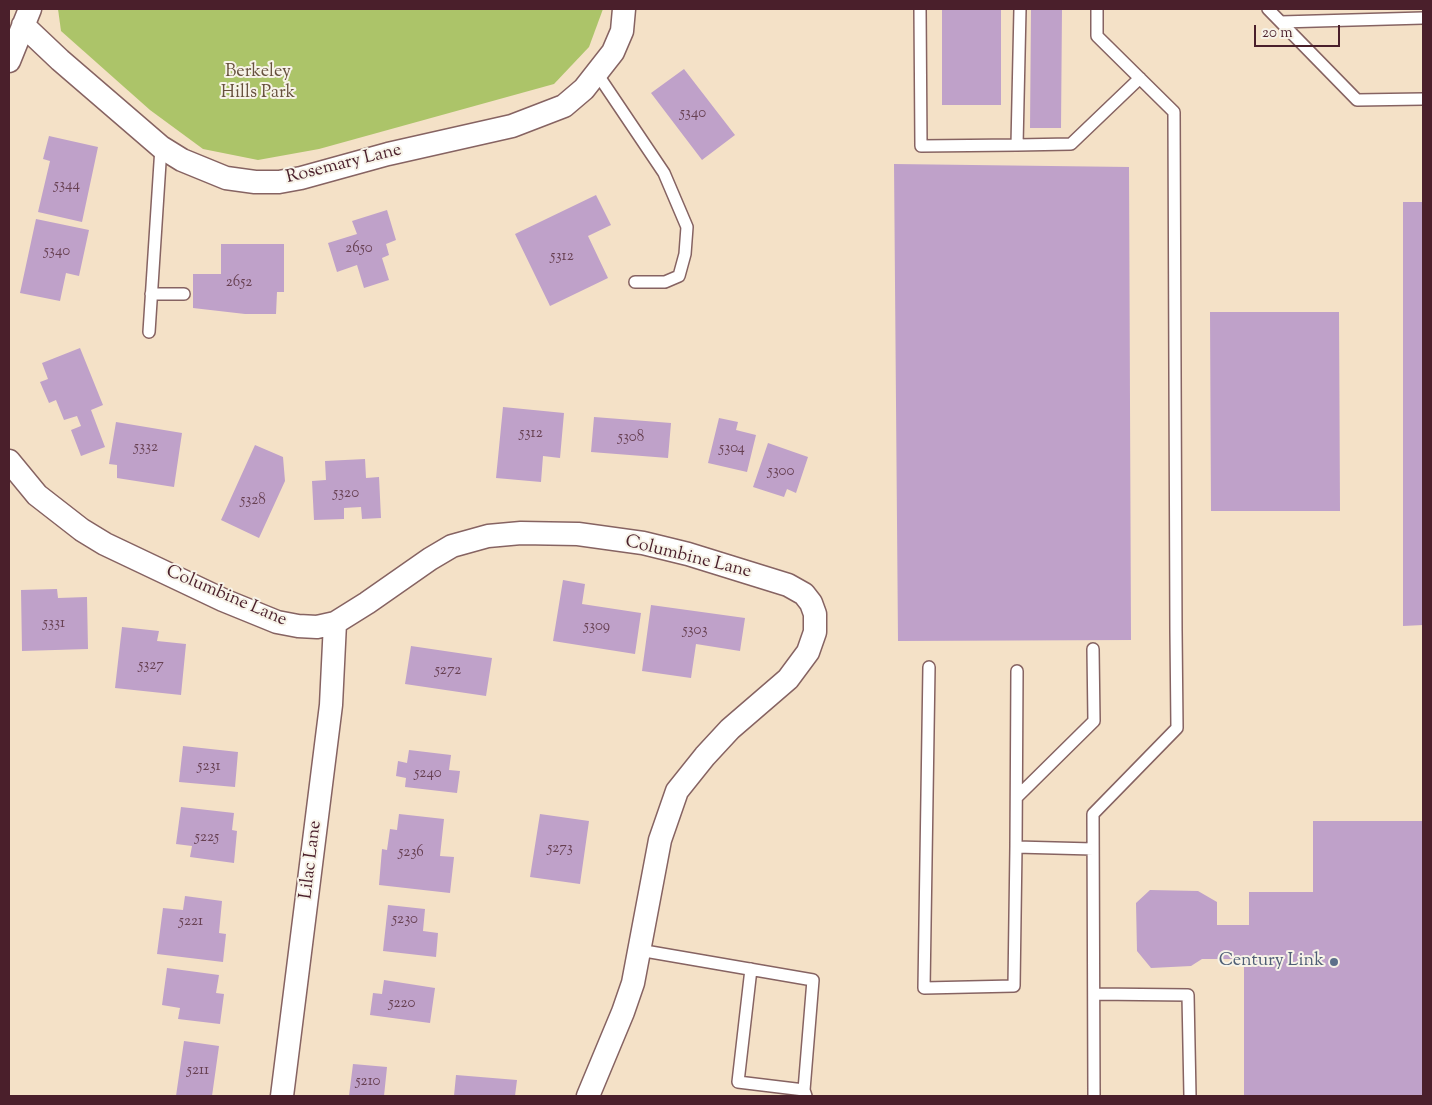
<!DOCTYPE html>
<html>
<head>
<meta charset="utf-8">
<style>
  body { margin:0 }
  #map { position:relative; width:1432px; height:1105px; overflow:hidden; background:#f4e1c7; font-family:"Sorts Mill Goudy",serif }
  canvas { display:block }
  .frame { position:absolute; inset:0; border:10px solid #4a1f2b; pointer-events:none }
  .scale { position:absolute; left:1254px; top:25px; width:86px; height:22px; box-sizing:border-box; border:2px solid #4a1f2b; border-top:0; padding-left:6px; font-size:15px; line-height:18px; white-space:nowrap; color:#4a1f2b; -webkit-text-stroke:4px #f7f3e8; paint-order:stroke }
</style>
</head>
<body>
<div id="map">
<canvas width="1432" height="1105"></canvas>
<div class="frame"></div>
<div class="scale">20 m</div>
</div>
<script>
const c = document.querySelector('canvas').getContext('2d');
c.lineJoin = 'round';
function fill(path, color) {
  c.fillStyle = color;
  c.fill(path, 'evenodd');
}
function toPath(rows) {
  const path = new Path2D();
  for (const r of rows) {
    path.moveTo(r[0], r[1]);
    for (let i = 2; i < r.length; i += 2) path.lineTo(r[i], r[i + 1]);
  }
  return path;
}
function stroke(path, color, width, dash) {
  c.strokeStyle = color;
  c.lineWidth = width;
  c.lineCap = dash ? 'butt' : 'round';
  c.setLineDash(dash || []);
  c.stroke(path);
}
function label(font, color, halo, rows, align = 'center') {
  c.font = font + ' "Sorts Mill Goudy",serif';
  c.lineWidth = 4;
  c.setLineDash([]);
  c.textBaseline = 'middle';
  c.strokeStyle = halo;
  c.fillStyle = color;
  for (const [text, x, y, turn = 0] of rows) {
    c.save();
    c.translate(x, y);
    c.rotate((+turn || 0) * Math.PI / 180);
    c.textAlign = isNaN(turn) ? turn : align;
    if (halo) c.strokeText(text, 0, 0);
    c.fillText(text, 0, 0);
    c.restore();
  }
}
const green = toPath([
  [58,9,603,9,589,47,554,84,319,149,258,160,203,149,150,110,61,31]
]);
const building = toPath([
  [942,9,1001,9,1001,105,942,105],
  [1031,9,1062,9,1061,128,1030,128],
  [684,69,735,135,702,160,651,93],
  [49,136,98,147,82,222,38,212,50,161,43,159],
  [894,164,1129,167,1131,640,898,641],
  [596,195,611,225,588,236,608,278,550,306,515,234],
  [1403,202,1423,202,1423,625,1403,626],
  [387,210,396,240,386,244,389,255,382,258,389,280,364,288,357,265,337,272,328,243,357,234,352,221],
  [36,219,89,230,79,276,66,273,60,301,20,293],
  [221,244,284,244,284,292,277,292,276,314,245,314,193,308,193,274,221,274],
  [1210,312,1339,312,1340,511,1211,511],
  [80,348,103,405,91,410,105,447,81,456,71,430,81,426,77,416,64,420,56,400,49,403,40,382,48,379,42,363],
  [503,407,564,413,560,458,543,456,541,482,496,478],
  [594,417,671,423,668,458,591,452],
  [719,418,738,422,736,430,756,435,747,472,708,463],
  [116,422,182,433,174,487,117,478,117,465,109,464],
  [768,443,808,457,796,493,787,489,784,497,753,487],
  [255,445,283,457,285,481,259,538,221,520],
  [365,459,366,478,379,477,381,518,362,519,361,507,344,508,344,519,314,520,312,481,326,480,325,461],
  [563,580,585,584,582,604,641,613,635,654,553,641],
  [57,589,58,598,87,597,88,649,22,651,21,590],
  [651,605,745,618,740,651,696,644,691,678,642,671],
  [122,627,159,631,157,641,186,644,181,695,115,688],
  [411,646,492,658,486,696,405,684],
  [183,746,238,752,235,787,179,782],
  [409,750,451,755,449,770,460,771,457,793,405,787,406,778,396,776,398,761,407,763],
  [181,807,234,813,232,830,237,831,234,863,190,857,192,846,176,844],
  [399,814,444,819,440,856,454,857,450,893,379,885,382,849,387,850,390,829,397,830],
  [540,814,589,821,580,884,530,877],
  [1313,821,1423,821,1423,1096,1244,1096,1244,959,1202,959,1191,966,1151,968,1137,951,1136,903,1150,890,1198,891,1217,902,1217,925,1249,925,1249,892,1313,892],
  [185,896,222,901,219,933,226,934,223,962,157,954,163,908,183,910],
  [388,905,425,909,423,931,438,933,436,957,383,951],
  [167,968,219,975,216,993,224,994,220,1024,178,1019,180,1008,162,1005],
  [384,980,435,988,430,1023,370,1015,373,993,382,994],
  [184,1041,219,1046,212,1096,176,1096],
  [353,1064,387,1067,384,1096,349,1096],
  [456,1075,517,1080,515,1096,454,1096]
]);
const service = toPath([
  [920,9,921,146,1017,145,1020,9],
  [1268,9,1357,100,1423,99],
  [1281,22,1423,18],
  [596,72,664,173,687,227,685,254,679,276,665,282,635,282],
  [1017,145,1071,144,1140,78],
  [151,294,184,294],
  [149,332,161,147],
  [929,667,924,988,1014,986,1016,847],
  [1017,671,1016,847,1093,849],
  [1017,797,1094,721,1093,649],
  [639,950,813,980,804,1090,806,1096],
  [751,969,738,1082,804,1090],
  [1094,994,1188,995,1190,1096],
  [1094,1096,1093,814,1177,728,1176,631,1174,112,1097,36,1097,9]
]);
const minor = toPath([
  [23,25,60,60,161,147,182,160,226,178,255,182,279,182,301,178,388,154,512,126,564,106,584,89,613,52,622,31,624,9],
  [9,61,30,9],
  [9,461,37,495,82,530,105,544,223,600,277,622,298,626,317,627,335,623,367,603,430,559,452,546,488,536,521,533,578,534,643,543,688,554,788,585,804,594,811,603,815,614,815,632,808,652,788,679,730,729,705,756,677,791,660,840,633,983,623,1012,588,1096],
  [282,1096,331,705,335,623]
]);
const markers = [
  [1334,962,5,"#5c6f8a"]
];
const numberNames = [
  ["5340",693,114],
  ["5344",67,186],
  ["2650",359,249],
  ["5340",57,252],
  ["5312",562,257],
  ["2652",239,283],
  ["5312",531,434],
  ["5308",631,438],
  ["5332",146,448],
  ["5304",732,449],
  ["5300",781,472],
  ["5320",346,494],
  ["5328",253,501],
  ["5331",54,624],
  ["5309",597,627],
  ["5303",695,631],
  ["5327",151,666],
  ["5272",448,671],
  ["5231",209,767],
  ["5240",428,774],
  ["5225",207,838],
  ["5273",560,849],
  ["5236",411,853],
  ["5230",405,920],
  ["5221",191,922],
  ["5220",402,1004],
  ["5211",198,1071],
  ["5210",368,1082]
];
const parkNames = [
  ["Berkeley",258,73],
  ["Hills Park",258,94]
];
const streetNames = [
  ["Rosemary Lane",344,165,-14],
  ["Columbine Lane",688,558,14],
  ["Columbine Lane",226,597,23],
  ["Lilac Lane",312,860,-83]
];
const serviceNames = [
  ["Century Link",1324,962]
];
fill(green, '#acc469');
fill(building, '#bfa1c9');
stroke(service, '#866362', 14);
stroke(minor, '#866362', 25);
stroke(service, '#fff', 11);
stroke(minor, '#fff', 22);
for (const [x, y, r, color] of markers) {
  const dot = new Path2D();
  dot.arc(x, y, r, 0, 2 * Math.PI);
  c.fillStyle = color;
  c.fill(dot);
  stroke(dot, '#f7f3e8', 2);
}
label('15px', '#674052', null, numberNames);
label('18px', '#67513e', '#f7f3e8', parkNames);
label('18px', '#4a1f2b', '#f7f3e8', streetNames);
label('18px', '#4e5e75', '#f7f3e8', serviceNames, 'right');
</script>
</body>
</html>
